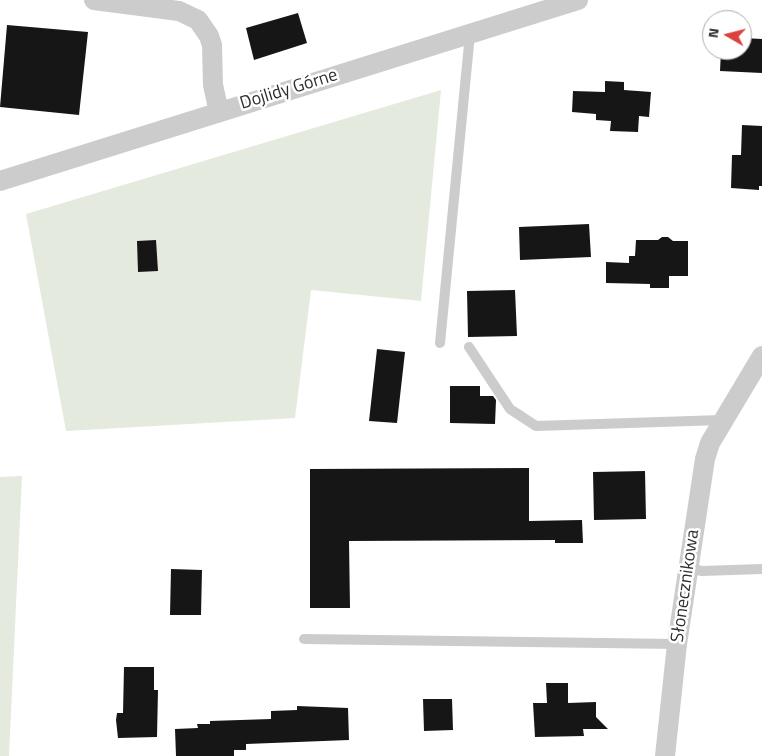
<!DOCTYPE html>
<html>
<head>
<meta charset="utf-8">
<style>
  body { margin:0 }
  #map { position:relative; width:762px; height:756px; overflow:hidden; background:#fff; font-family:"Titillium Web",sans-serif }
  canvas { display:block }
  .north { position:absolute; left:702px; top:10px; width:50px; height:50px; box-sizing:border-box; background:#fff; border:1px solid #acacac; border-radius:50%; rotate:278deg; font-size:14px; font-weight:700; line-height:20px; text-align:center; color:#2f2f2f }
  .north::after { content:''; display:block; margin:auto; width:18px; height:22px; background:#da433d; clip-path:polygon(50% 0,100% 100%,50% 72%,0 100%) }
</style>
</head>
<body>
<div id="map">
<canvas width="762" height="756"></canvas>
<div class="north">N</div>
</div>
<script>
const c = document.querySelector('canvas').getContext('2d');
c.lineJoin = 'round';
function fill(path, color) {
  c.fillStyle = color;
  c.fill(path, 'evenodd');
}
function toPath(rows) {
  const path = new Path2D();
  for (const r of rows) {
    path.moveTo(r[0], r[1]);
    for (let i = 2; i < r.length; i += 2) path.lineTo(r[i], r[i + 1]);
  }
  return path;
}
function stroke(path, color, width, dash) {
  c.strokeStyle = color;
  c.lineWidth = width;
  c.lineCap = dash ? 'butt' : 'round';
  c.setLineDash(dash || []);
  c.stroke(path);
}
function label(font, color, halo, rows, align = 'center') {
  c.font = font + ' "Titillium Web",sans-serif';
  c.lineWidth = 5;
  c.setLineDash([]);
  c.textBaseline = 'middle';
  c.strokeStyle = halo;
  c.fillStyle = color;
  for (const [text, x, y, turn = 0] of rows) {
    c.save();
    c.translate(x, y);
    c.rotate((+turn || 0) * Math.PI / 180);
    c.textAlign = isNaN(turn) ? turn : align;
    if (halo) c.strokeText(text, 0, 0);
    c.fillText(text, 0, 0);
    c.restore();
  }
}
const green = toPath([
  [441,90,421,301,311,290,295,418,66,431,26,214],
  [22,476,9,756,0,756,0,477]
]);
const building = toPath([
  [298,13,307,43,254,60,246,28],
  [7,25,88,32,79,115,0,107],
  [742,38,762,39,762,73,720,71,721,50,742,50],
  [605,81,624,82,624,90,651,92,649,117,639,116,638,132,610,131,611,121,596,120,596,114,572,112,573,91,605,92],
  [742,125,762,126,762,186,759,186,759,190,731,188,732,155,741,155],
  [589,224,591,257,520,260,519,227],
  [662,237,668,237,673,241,688,241,688,276,669,276,669,288,650,288,650,284,606,283,606,262,629,263,629,256,635,256,636,240,658,240],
  [156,240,158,271,138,272,137,241],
  [515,290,517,336,468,337,467,291],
  [377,349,405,352,397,423,369,421],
  [450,386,480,386,480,396,493,396,496,400,495,424,450,423],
  [529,468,529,521,582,520,583,543,555,543,555,540,349,541,350,608,310,608,310,469],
  [645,471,646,519,594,520,593,472],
  [171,569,202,570,201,615,170,615],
  [124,667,154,667,154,690,158,690,157,737,118,738,116,720,117,713,123,713],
  [546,683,568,683,568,703,596,702,596,717,608,729,583,729,584,736,535,737,533,703,547,703],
  [423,699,452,699,453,730,424,731],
  [297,706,348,708,349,740,246,744,246,750,234,750,234,756,176,756,175,729,198,728,197,724,210,724,210,721,271,719,271,711,297,710]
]);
const service = toPath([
  [440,343,470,34],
  [469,347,510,409,536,426,722,420],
  [688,568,702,571,762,569],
  [304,639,677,644]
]);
const minor = toPath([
  [94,0,179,11,198,20,209,36,212,45,213,85,219,112],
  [0,181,578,0],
  [665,756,677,644,705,459,710,443,762,356]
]);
const streetNames = [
  ["Dojlidy Górne",289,90,-17],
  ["Słonecznikowa",686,586,-82]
];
fill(green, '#e4ebde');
fill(building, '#161616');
stroke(service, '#ccc', 10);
stroke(minor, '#ccc', 20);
label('18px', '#2f2f2f', '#fff', streetNames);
</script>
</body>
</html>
